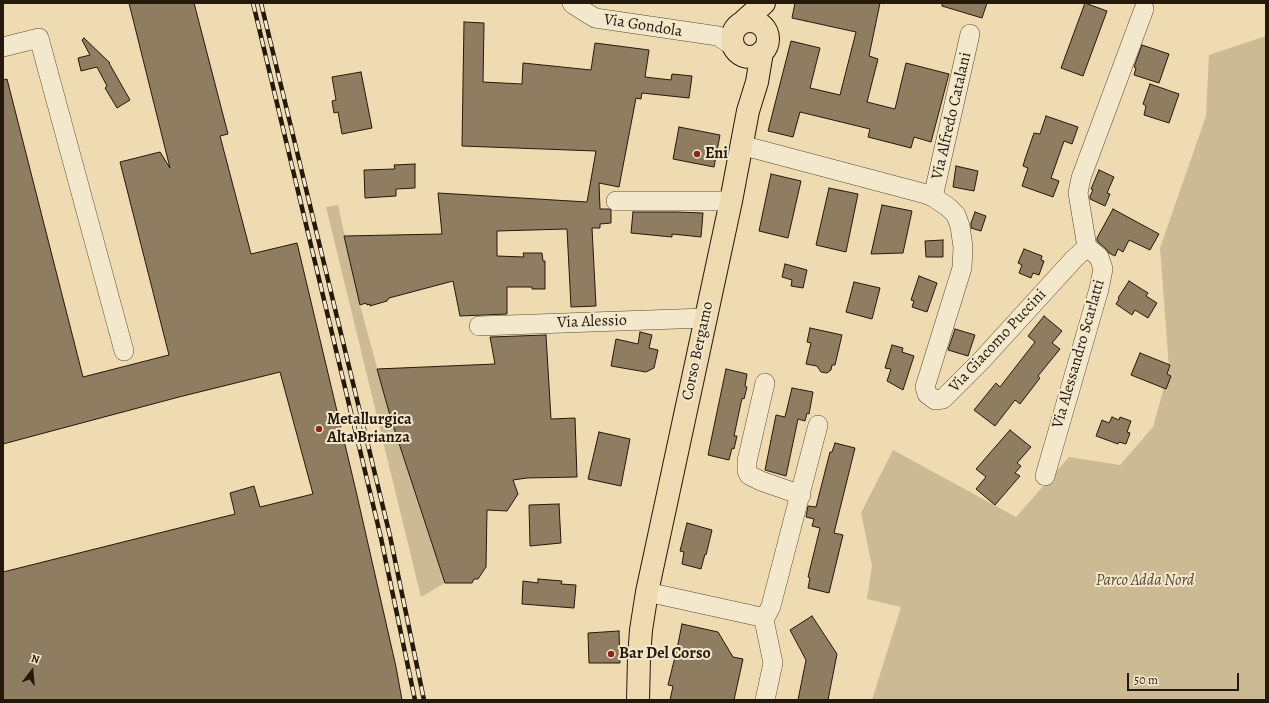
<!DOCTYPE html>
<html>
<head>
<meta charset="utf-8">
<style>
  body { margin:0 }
  #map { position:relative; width:1269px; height:703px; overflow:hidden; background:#eedbb1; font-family:Alegreya,serif }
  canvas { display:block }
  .frame { position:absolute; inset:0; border:4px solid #26180b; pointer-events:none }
  .north { position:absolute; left:12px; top:651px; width:40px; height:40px; -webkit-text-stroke:3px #f4e8cc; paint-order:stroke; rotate:16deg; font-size:11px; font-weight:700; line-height:16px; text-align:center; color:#26180b }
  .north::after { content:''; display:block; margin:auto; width:14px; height:18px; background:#26180b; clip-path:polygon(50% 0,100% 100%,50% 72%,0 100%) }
  .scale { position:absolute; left:1127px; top:673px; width:112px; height:18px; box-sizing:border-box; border:2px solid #26180b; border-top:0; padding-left:5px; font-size:12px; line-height:14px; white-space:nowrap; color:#26180b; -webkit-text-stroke:3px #f4e8cc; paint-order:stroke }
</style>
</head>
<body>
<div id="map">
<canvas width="1269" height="703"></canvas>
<div class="frame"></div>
<div class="north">N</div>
<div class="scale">50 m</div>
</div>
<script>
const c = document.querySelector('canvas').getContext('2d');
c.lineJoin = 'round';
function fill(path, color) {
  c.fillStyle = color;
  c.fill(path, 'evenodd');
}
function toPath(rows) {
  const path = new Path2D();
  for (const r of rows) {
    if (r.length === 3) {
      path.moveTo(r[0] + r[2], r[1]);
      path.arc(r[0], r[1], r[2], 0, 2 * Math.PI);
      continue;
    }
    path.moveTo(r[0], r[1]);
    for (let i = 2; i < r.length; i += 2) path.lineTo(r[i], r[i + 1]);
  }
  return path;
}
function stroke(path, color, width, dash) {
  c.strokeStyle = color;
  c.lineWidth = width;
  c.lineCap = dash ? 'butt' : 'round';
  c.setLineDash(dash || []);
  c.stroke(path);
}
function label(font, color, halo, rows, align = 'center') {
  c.font = font + ' Alegreya,serif';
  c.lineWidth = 4;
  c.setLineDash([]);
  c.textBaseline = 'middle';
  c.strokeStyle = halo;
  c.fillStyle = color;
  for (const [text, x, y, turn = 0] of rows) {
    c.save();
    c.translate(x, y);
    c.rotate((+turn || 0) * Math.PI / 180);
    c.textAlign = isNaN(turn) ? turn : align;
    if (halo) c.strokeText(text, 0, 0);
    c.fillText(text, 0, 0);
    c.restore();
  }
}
const green = toPath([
  [1266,36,1266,700,872,700,901,607,867,599,872,566,861,513,893,450,1016,517,1069,457,1120,465,1153,427,1168,373,1169,368,1160,248,1206,116,1209,55],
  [338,205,360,305,391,419,445,583,421,597,326,207]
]);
const building = toPath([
  [129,3,194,3,228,134,220,136,251,254,297,243,356,491,396,667,402,700,3,700,3,572,235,514,230,493,254,486,260,507,313,494,280,372,179,397,3,444,3,80,7,79,83,377,169,355,120,162,160,152,170,168,129,3],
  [795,3,880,3,869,56,878,59,867,102,895,109,906,63,949,74,931,142,914,137,911,148,868,137,870,129,800,112,793,137,768,131,791,41,820,48,810,88,840,95,856,32,792,18,795,3],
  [942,3,987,3,982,18,942,6,942,3],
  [1085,3,1107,11,1083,76,1061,68,1085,3],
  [464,22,484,23,483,82,522,84,523,63,591,70,595,43,649,50,645,77,671,80,672,74,692,76,689,98,642,93,641,99,636,98,619,187,599,183,600,209,609,209,611,210,611,223,600,224,600,228,592,228,596,306,571,307,567,229,497,231,497,256,524,257,523,253,542,253,543,261,545,261,545,289,532,289,532,287,507,287,507,314,460,316,453,281,389,298,387,301,370,306,370,304,367,305,366,303,360,305,344,236,442,234,438,193,587,202,596,151,462,146,464,22],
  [84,38,110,63,109,63,130,100,117,108,105,88,107,86,97,67,81,71,78,58,90,55,82,40,84,38],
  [1142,45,1169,54,1159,83,1134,75,1136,68,1134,67,1142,45],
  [361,72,372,128,342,134,338,112,334,113,332,101,336,100,332,77,361,72],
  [1150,84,1179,94,1169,123,1144,115,1146,106,1143,104,1150,84],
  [1046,116,1078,127,1072,144,1064,141,1051,178,1059,181,1053,197,1022,186,1028,168,1023,166,1025,159,1034,133,1040,134,1046,116],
  [679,127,720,135,714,167,673,159,679,127],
  [415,164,415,188,396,189,396,196,365,198,364,170,395,169,394,165,415,164],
  [956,166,978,171,974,191,953,187,956,166],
  [1099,170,1114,177,1107,193,1110,194,1105,206,1090,199,1090,196,1093,190,1091,189,1099,170],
  [771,174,801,181,788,238,759,231,771,174],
  [829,188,858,194,846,252,816,245,829,188],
  [882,205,912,211,903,253,871,254,882,205],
  [1113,209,1159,234,1150,250,1129,240,1123,252,1118,249,1115,256,1109,253,1106,249,1097,241,1097,238,1113,209],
  [633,212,677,212,703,213,701,237,672,234,672,237,631,233,633,212],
  [975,212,986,216,981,231,971,228,971,223,975,212],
  [943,240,943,257,926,257,925,241,943,240],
  [1024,249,1042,256,1041,260,1044,261,1039,275,1033,273,1031,278,1019,273,1022,265,1018,263,1024,249],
  [785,264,807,270,803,288,791,286,792,280,782,277,785,264],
  [919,276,937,283,927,312,912,307,914,301,911,300,919,276],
  [1129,281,1148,293,1146,296,1157,303,1148,318,1135,310,1132,315,1116,304,1119,299,1118,298,1129,281],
  [854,282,880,288,872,319,846,312,854,282],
  [1044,316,1062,331,1052,343,1060,349,1038,376,1040,378,1020,404,1015,400,995,426,974,410,996,383,1000,387,1035,342,1028,336,1044,316],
  [810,328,842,335,835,365,832,365,831,370,827,373,821,372,817,366,806,364,811,343,807,342,810,328],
  [955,329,975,335,968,356,948,350,955,329],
  [640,332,652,335,649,348,658,350,654,368,646,372,611,366,616,339,638,344,640,332],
  [546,335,551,419,575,418,577,477,527,478,513,480,518,494,507,511,487,510,486,567,478,579,474,579,472,583,445,583,391,419,377,369,495,364,490,337,546,335],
  [892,345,903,348,902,352,914,356,903,390,887,381,891,369,885,368,892,345],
  [1140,353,1170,365,1167,374,1171,376,1166,389,1131,375,1140,353],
  [726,369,747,374,745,386,747,387,744,399,742,398,734,436,737,436,734,449,732,448,729,460,708,455,726,369],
  [792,388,813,392,809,414,807,413,805,421,798,419,786,476,765,470,776,415,785,417,792,388],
  [1112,417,1119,420,1120,417,1131,421,1127,432,1130,433,1126,444,1119,442,1118,444,1096,436,1102,420,1109,423,1112,417],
  [1010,430,1031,447,1017,463,1021,466,1015,473,1020,476,995,505,976,489,986,477,976,469,1010,430],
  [599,432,630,439,621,486,588,479,599,432],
  [835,443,855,448,834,533,843,535,829,593,808,588,810,578,808,577,820,528,812,526,814,519,806,517,808,506,816,507,830,452,832,452,835,443],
  [559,504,561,543,530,546,529,505,559,504],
  [687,523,712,530,706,555,705,554,701,569,682,564,684,552,680,551,687,523],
  [538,579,562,581,561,584,576,585,574,608,522,604,523,581,538,583,538,579],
  [812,616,837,654,828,700,798,700,806,660,790,630,812,616],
  [682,624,718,632,733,657,743,659,734,700,670,700,673,686,668,685,677,649,682,624],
  [619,631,620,663,589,663,588,633,619,631]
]);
const minor = toPath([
  [572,3,574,5,595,18,718,36,733,46],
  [3,47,39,38,124,351],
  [741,145,926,194,933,197,948,207,956,215,960,226,963,247,962,268,925,387,927,394,935,400,943,399,981,361,1074,259,1087,247],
  [933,197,970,34],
  [616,201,731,201],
  [479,326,705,318],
  [765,383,747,461,747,471,749,475,761,481,801,495],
  [1045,476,1099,289,1103,269,1099,257,1087,247,1078,193,1081,178,1144,9],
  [647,592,761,617,764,620,771,606,818,425],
  [764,620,773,663,765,700]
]);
const major = toPath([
  [744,21,764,3],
  [750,39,18],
  [638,700,639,658,641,630,647,592,731,201,748,111,757,82,762,52]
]);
const rail = toPath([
  [253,3,381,538,415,700],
  [261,3,390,536,424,700]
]);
const markers = [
  [697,154,4,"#8f2418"],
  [319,429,4,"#8f2418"],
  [611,654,4,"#8f2418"]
];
const streetNames = [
  ["Via Gondola",643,26,9],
  ["Via Alfredo Catalani",952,116,-77],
  ["Via Alessio",592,322,-2],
  ["Via Giacomo Puccini",998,341,-47],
  ["Corso Bergamo",698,351,-78],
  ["Via Alessandro Scarlatti",1079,354,-74]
];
const poiNames = [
  ["Eni",705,154],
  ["Metallurgica",327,420],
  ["Alta Brianza",327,438],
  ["Bar Del Corso",619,654]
];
const parkNames = [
  ["Parco Adda Nord",1145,581]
];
fill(green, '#ccba95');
fill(building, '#8e7d61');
stroke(building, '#26180b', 1);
stroke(minor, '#584934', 20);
stroke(major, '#26180b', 24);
stroke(minor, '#f4e8cc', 19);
stroke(major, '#eedbb1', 22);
stroke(rail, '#26180b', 4.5);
stroke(rail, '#f4e8cc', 3, [9]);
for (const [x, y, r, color] of markers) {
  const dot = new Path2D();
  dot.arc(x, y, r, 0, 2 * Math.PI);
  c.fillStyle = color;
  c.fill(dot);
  stroke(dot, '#f4e8cc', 1.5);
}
label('16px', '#26180b', '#f4e8cc', streetNames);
label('bold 16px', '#26180b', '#f4e8cc', poiNames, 'left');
label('italic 16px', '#584934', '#f4e8cc', parkNames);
</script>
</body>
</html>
